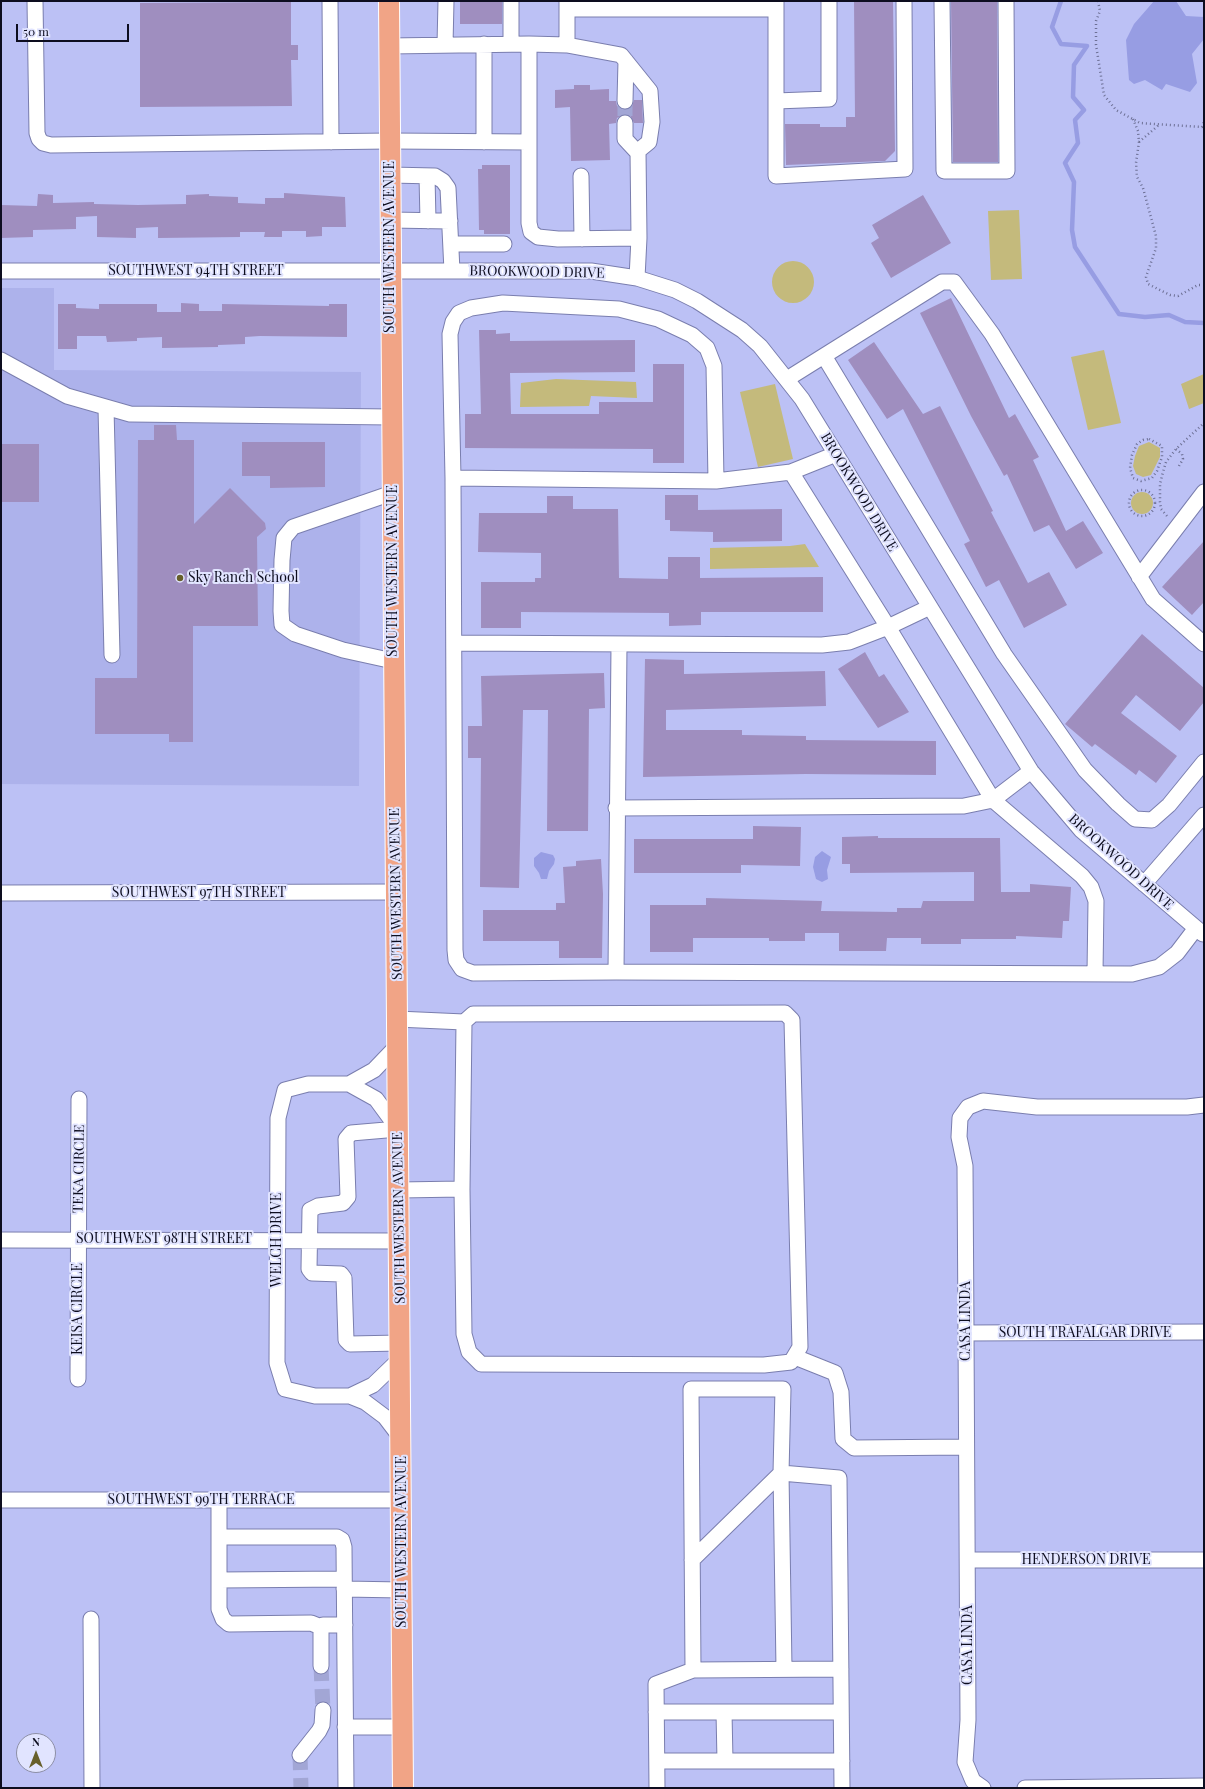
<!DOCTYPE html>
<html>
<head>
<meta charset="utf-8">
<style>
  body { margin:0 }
  #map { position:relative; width:1205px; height:1789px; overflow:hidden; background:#bcc1f5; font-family:"Playfair Display",serif }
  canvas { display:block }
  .frame { position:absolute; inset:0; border:2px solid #0d0d1f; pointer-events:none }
  .north { position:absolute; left:16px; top:1733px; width:40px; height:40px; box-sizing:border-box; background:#e1e4ff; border:1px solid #8c8ea5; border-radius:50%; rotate:0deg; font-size:11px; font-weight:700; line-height:16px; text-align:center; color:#0d0d1f }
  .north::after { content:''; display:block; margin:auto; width:14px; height:18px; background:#675f2b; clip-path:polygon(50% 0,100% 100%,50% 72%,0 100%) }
  .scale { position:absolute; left:16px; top:24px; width:113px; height:18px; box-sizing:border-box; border:2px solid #0d0d1f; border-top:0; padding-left:5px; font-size:12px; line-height:14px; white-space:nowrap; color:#0d0d1f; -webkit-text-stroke:3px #e1e4ff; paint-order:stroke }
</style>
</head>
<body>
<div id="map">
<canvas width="1205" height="1789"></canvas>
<div class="frame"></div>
<div class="north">N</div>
<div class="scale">50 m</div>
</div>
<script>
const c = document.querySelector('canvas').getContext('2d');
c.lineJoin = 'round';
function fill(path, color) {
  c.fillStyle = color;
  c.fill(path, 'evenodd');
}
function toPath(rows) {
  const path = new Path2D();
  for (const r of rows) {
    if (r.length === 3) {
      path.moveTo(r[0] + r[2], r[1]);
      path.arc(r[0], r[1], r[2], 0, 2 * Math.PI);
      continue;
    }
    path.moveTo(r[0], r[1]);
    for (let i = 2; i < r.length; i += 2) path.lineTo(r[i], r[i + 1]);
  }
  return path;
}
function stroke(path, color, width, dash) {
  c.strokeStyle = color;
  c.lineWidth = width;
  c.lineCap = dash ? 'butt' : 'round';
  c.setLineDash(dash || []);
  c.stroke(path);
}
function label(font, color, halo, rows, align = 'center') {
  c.font = font + ' "Playfair Display",serif';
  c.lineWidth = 4;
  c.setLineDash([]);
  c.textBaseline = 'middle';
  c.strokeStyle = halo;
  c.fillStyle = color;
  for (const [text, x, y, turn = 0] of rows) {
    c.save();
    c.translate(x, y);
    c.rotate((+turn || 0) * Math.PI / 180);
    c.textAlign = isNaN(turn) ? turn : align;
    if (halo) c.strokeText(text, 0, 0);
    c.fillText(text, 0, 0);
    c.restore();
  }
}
const built = toPath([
  [1,288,54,288,54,370,361,372,359,786,1,784]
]);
const green = toPath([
  [1019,210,1022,279,991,280,988,211],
  [793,282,21],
  [1104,350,1121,423,1088,430,1071,357],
  [1204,374,1204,403,1189,409,1181,384],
  [556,379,636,382,637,398,591,396,589,406,520,407,521,383],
  [775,384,793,459,758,467,740,392],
  [1149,442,1160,448,1160,457,1151,475,1143,477,1136,474,1133,466,1135,456,1139,446],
  [1142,503,11],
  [805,544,819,567,710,569,710,548,790,546]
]);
const water = toPath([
  [1154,1,1176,1,1186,16,1204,17,1204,39,1192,54,1197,83,1190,92,1166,84,1162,90,1145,80,1134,84,1129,80,1126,40,1134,24],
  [822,851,831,857,827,870,828,879,822,882,816,879,813,867,815,857],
  [541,852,553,855,555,859,554,864,549,871,547,879,541,879,539,873,534,866,534,858]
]);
const stream = toPath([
  [1061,1,1052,27,1061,44,1087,46,1074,65,1073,97,1084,110,1075,120,1078,143,1065,163,1074,182,1072,230,1075,247,1119,314,1145,317,1169,315,1185,322,1204,323]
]);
const building = toPath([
  [460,1,502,1,502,24,460,24],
  [854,1,893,1,895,151,885,161,786,165,785,124,820,124,820,127,846,127,846,117,855,117],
  [951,1,997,1,998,162,953,162],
  [291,2,291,45,298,45,298,60,291,60,292,106,140,107,140,3],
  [574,85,590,85,590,90,609,89,609,101,616,101,617,106,624,110,632,106,634,100,642,100,643,123,634,123,630,115,625,114,617,118,616,123,609,124,610,160,571,161,570,107,555,108,555,90,574,89],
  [482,165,510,165,510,234,484,234,484,230,479,230,478,169,482,169],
  [284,193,345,197,346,227,322,227,322,236,306,237,306,231,282,231,282,237,264,237,265,232,240,232,240,237,158,238,158,227,136,228,136,238,97,237,97,216,76,217,76,229,33,230,33,237,1,238,1,205,37,206,38,194,53,195,53,203,94,202,94,204,138,205,186,204,186,195,209,194,209,196,238,197,238,203,265,204,265,198,284,198],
  [923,195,951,243,891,278,871,243,879,238,872,225],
  [951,298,1009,418,1015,414,1039,457,1033,460,1066,531,1083,521,1103,553,1076,569,1049,525,1034,532,1007,474,1004,476,971,416,920,313],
  [181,303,199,304,199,311,222,311,222,304,329,306,329,304,347,304,347,337,260,336,245,337,245,344,218,345,218,347,162,348,162,337,137,338,137,341,107,342,106,336,77,336,77,349,58,349,58,304,76,304,76,308,99,309,99,304,157,304,157,312,181,312],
  [479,330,496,330,496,334,510,333,510,341,635,340,635,372,510,373,511,414,599,414,599,402,653,402,653,364,684,364,684,463,653,463,653,449,465,448,465,414,481,414],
  [874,342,923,414,940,406,993,511,991,512,1028,583,1049,572,1067,605,1024,628,999,580,986,587,964,544,970,541,903,409,887,419,848,360],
  [154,425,176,425,177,440,194,440,194,524,230,488,265,523,266,529,257,537,258,626,193,626,193,742,169,742,169,734,95,734,95,678,137,678,138,440,154,440],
  [242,442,325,442,325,487,270,488,270,476,242,476],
  [1,444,39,444,39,502,1,502],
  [665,495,698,495,698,510,782,509,782,541,713,542,713,532,670,531,670,520,665,520],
  [547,496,573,496,573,509,618,509,619,578,668,579,668,557,700,557,700,578,823,577,823,612,701,612,701,625,669,626,669,613,521,612,521,628,481,628,481,582,535,582,535,578,541,578,541,553,478,552,479,513,547,513],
  [1204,541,1204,602,1192,615,1162,587],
  [1142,634,1204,688,1204,702,1180,731,1136,695,1121,713,1177,756,1156,783,1139,770,1136,775,1095,744,1092,747,1065,724],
  [865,652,879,677,884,674,909,712,878,728,838,669],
  [645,659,684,660,684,674,825,671,826,706,666,710,666,730,742,730,742,735,806,736,806,740,936,741,936,775,806,774,643,777],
  [604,673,605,708,589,709,588,831,547,831,548,710,523,710,519,888,480,887,481,758,468,758,468,726,482,726,481,676],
  [753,826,801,827,800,866,741,865,741,873,634,873,634,839,753,839],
  [878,836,878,838,1000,838,1001,892,1030,892,1030,884,1071,887,1069,921,1063,921,1062,938,1016,936,1016,939,961,939,961,944,921,944,921,938,887,938,886,951,839,951,839,933,805,933,805,941,769,941,769,938,693,938,693,952,650,952,650,905,706,905,706,898,822,901,821,911,897,912,897,908,921,908,923,901,974,901,974,872,850,873,850,864,842,864,842,837],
  [601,859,603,894,602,958,559,958,559,941,483,941,483,910,556,910,556,903,565,903,563,867,576,866,576,861]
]);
const minorTunnel = toPath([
  [625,101,625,123],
  [321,1666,323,1710],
  [300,1755,301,1788]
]);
const path = toPath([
  [1098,1,1100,11,1096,21,1096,45,1104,95,1116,110,1140,123,1202,127,1204,122],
  [1133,119,1138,131,1139,142,1136,163,1137,177,1143,188,1156,236,1156,248,1146,277,1148,284,1170,295,1178,296,1198,285,1204,285],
  [1139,142,1160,124],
  [1149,439,1162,446,1162,457,1157,471,1152,478,1141,481,1133,478,1130,468,1132,455,1137,444,1143,440,1149,439],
  [1176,449,1182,454,1183,459,1179,466],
  [1142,503,13],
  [1167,516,1161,509,1160,502,1160,484,1163,472,1166,462,1176,449,1204,423]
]);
const minor = toPath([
  [35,1,37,133,39,139,43,143,51,145,390,141,529,142,529,44],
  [330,1,331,142],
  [511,1,511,44],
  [776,1,776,176,905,169,904,1],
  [942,1,944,171,1007,171,1006,1],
  [567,9,776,9],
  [445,45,446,1],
  [567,45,621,55,650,91,652,122,649,142,638,151,639,238,637,278],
  [389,46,529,44,567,45,567,1],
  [625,101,626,61],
  [776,101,829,99,829,1],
  [625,123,625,139,638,153],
  [484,142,484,44],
  [529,142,529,223,531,232,538,237,558,239,639,238],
  [390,175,435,176,443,181,448,188,452,271],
  [427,176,428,221],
  [581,176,582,239],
  [390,220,450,221],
  [451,244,504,244],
  [1,271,591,271,637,278,675,290,697,301,742,330,760,346,802,399,1031,771,1081,830,1203,934],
  [824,356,1004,654,1085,770,1118,804,1135,819,1152,820,1169,805,1204,762],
  [1,360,67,396,130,414,392,417],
  [787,379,942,282,954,282,992,334,1153,599,1204,644],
  [106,408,112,655],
  [791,472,888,627,993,800,1082,876,1091,887,1096,901,1095,973],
  [453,478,716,481,791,472,836,454],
  [716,481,714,366,707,348,692,335,658,319,619,309,503,303,471,308,459,313,453,322,450,334,453,478,455,950,456,960,462,969,473,973,616,972,1132,974,1159,967,1177,953,1196,928],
  [392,493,293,527,284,538,282,560,281,611,282,625,295,634,343,650,393,661],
  [1139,577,1204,492],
  [454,643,822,645,849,642,888,627,930,607],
  [616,808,964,806,993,800,1031,771],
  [1144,884,1204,815],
  [1,893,396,892],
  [616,972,619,645],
  [785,1013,792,1020,800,1347,791,1362,764,1365,481,1364,469,1352,464,1334,462,1189,464,1022,473,1014,785,1013],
  [397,1019,464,1022],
  [349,1084,374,1070,398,1045],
  [398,1129,376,1099,349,1084,308,1084,285,1090,278,1118,277,1363,285,1389,315,1396,350,1396,365,1402,385,1417,401,1438],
  [398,1129,351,1133,346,1139,348,1197,343,1203,318,1206,310,1210,309,1269,312,1273,341,1274,344,1278,346,1340,350,1344,400,1343],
  [399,1190,462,1189],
  [1,1240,399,1241],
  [966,1333,1204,1332],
  [795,1357,835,1373,841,1392,843,1439,854,1448,966,1447],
  [78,1379,79,1099],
  [350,1396,373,1385,400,1359],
  [781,1473,784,1669],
  [1,1500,401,1500],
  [219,1500,219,1537,337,1537,342,1540,344,1547,346,1788],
  [219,1537,219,1609,223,1619,229,1624,311,1623,321,1627],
  [692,1560,781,1473],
  [968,1560,1204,1560],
  [219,1580,344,1579],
  [344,1589,402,1590],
  [91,1619,92,1788],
  [321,1666,321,1627,323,1625,345,1625],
  [841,1669,693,1670,691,1389,783,1389,781,1473,839,1478,842,1788],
  [656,1712,841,1712],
  [724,1712,725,1761],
  [345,1727,403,1727],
  [300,1755,319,1731,322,1725,323,1710],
  [657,1761,842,1761],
  [657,1788,656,1684,693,1670],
  [983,1788,973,1781,965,1762,968,1720,966,1333,965,1166,959,1137,960,1118,968,1107,983,1101,1037,1107,1187,1107,1204,1105],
  [1025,1788,1204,1786]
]);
const major = toPath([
  [389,1,403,1788]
]);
const markers = [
  [180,578,4,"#675f2b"]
];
const streetNames = [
  ["SOUTH WESTERN AVENUE",390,247,-90],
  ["SOUTHWEST 94TH STREET",196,271],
  ["BROOKWOOD DRIVE",537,272,1],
  ["BROOKWOOD DRIVE",859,492,59],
  ["SOUTH WESTERN AVENUE",393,571,-90],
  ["BROOKWOOD DRIVE",1121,862,42],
  ["SOUTHWEST 97TH STREET",199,893],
  ["SOUTH WESTERN AVENUE",396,894,-91],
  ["TEKA CIRCLE",79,1169,-89],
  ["SOUTH WESTERN AVENUE",399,1218,-91],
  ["SOUTHWEST 98TH STREET",164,1239],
  ["WELCH DRIVE",277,1240,-90],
  ["KEISA CIRCLE",78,1309,-90],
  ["CASA LINDA",966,1321,-90],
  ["SOUTH TRAFALGAR DRIVE",1085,1333],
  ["SOUTHWEST 99TH TERRACE",201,1500],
  ["SOUTH WESTERN AVENUE",402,1542,-90],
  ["HENDERSON DRIVE",1086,1560],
  ["CASA LINDA",968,1645,-90]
];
const poiNames = [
  ["Sky Ranch School",188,578]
];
fill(built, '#adb2eb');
fill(green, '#c4ba7c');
fill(water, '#979de3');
stroke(stream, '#979de3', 4.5);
fill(building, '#9f8ebf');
stroke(minorTunnel, '#a2a6d5', 15, [15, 8]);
stroke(minor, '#7a7eae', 17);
stroke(major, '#fff', 22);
stroke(path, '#6d7095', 2.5, [1, 3]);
stroke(minor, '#fff', 15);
stroke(major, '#f1a486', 20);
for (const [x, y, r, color] of markers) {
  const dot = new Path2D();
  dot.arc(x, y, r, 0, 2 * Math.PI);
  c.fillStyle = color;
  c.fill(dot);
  stroke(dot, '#e1e4ff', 1.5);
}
label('14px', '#0d0d1f', '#e1e4ff', streetNames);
label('14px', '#0d0d1f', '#e1e4ff', poiNames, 'left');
</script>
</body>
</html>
